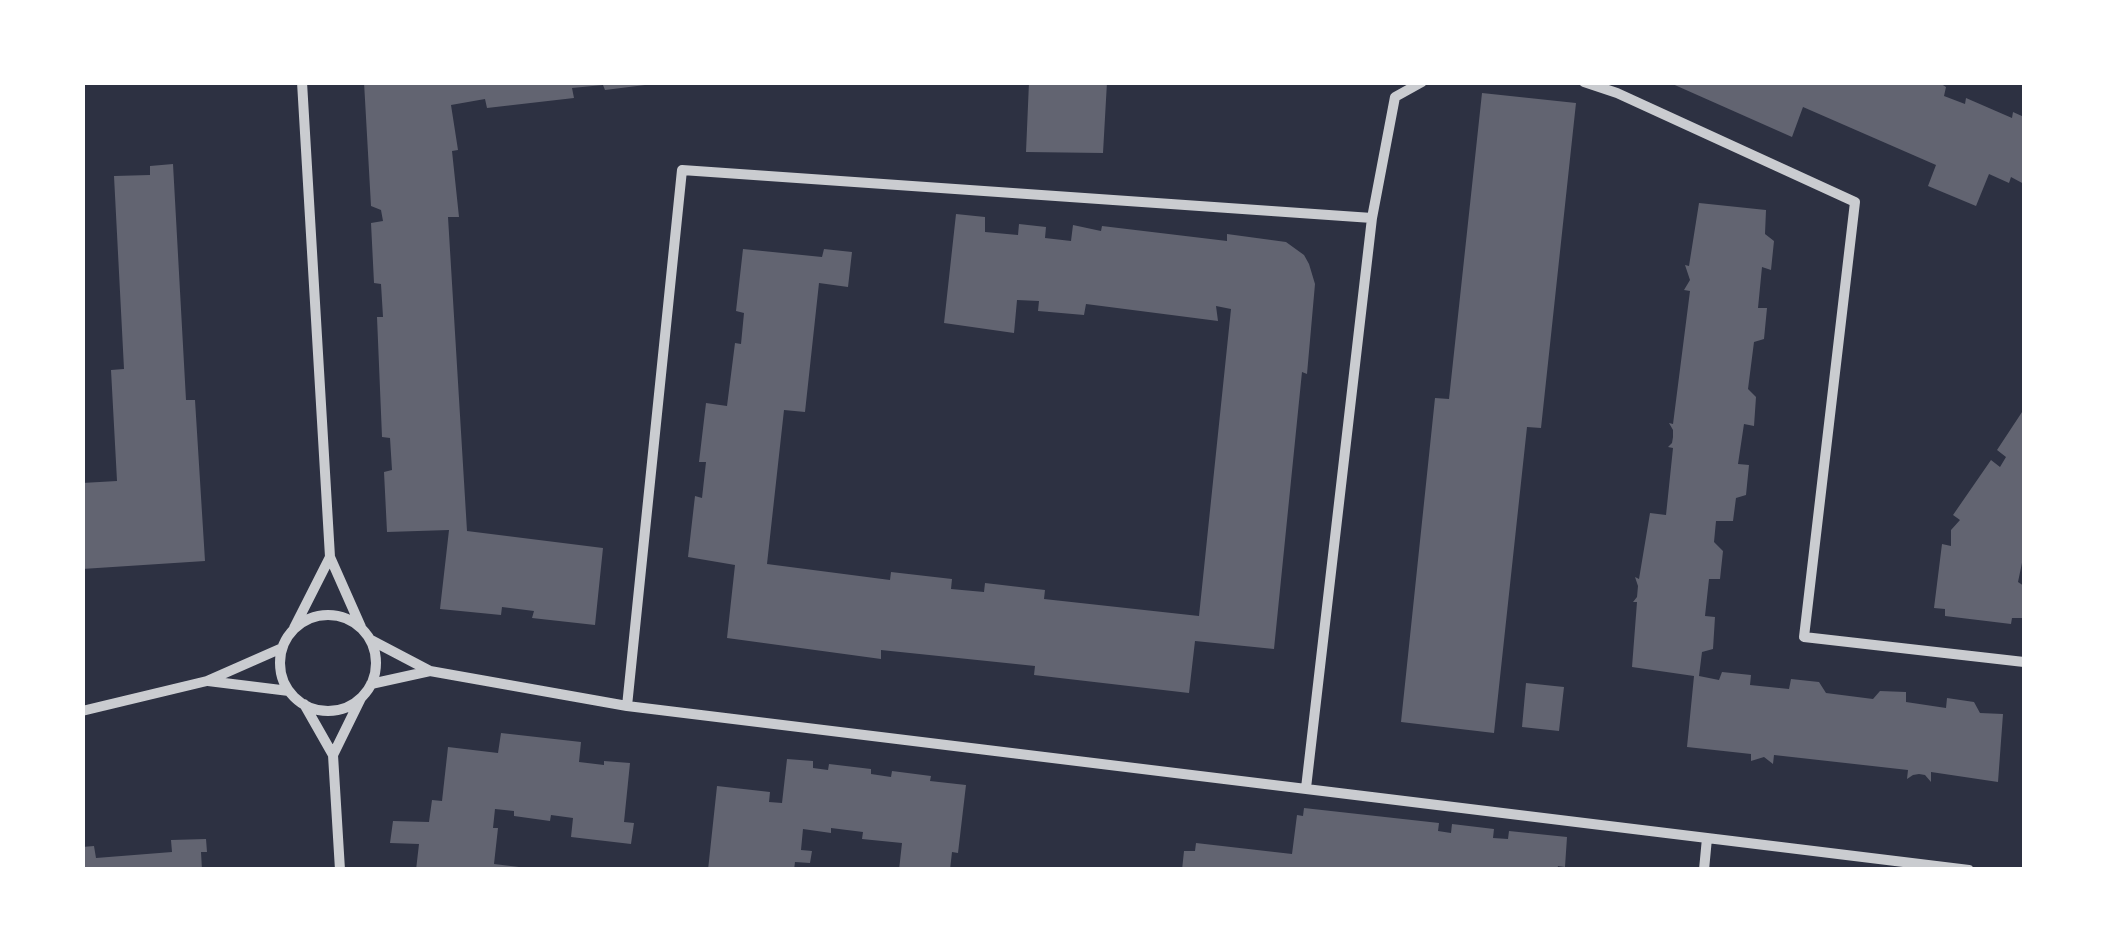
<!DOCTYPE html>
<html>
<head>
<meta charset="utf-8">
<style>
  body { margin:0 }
  #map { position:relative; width:2107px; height:952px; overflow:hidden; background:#2d3142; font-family:Jost,sans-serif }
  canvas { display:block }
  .frame { position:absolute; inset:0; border:85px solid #fff; pointer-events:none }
</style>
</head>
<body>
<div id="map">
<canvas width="2107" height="952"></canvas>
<div class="frame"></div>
</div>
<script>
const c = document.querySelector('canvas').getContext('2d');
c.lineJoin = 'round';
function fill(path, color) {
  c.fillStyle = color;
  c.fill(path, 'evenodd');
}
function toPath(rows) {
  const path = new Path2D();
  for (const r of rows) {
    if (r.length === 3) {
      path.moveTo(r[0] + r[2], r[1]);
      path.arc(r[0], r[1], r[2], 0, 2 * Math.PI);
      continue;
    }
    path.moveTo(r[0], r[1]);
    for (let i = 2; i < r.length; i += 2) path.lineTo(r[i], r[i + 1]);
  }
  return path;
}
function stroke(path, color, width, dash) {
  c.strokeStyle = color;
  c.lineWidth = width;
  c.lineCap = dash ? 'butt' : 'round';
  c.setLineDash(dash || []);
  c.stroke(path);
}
const building = toPath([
  [364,82,645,82,645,85,605,90,603,85,572,88,574,98,487,108,485,99,451,105,458,150,452,151,459,217,448,217,467,531,603,548,595,625,532,618,534,611,502,607,501,615,440,609,449,530,387,532,384,472,392,470,390,438,382,437,377,317,383,317,381,284,374,283,371,223,383,221,381,210,371,206],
  [1029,82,1107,82,1103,153,1026,152],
  [1668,82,1938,82,1946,87,1944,96,1965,104,1966,98,2012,118,2013,112,2024,117,2024,184,2011,177,2009,183,1989,174,1976,206,1928,186,1936,165,1803,107,1792,137],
  [1482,93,1576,103,1541,428,1527,427,1494,733,1401,722,1435,398,1449,399],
  [173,164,186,400,195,400,205,561,82,569,82,483,117,481,111,370,124,369,114,176,150,175,150,166],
  [1699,203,1766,210,1765,234,1774,241,1771,270,1762,267,1758,308,1767,308,1764,339,1754,342,1748,389,1756,397,1754,426,1744,424,1738,464,1749,465,1746,495,1736,498,1733,521,1716,521,1714,542,1723,551,1720,579,1709,579,1705,616,1715,617,1713,649,1702,652,1699,676,1719,680,1722,672,1751,675,1750,685,1789,689,1791,679,1819,682,1826,693,1873,699,1880,691,1906,692,1906,702,1946,708,1947,698,1974,702,1980,713,2003,714,1998,782,1931,772,1931,782,1925,775,1919,774,1913,775,1907,779,1908,770,1774,755,1773,764,1764,757,1751,761,1751,754,1687,747,1694,676,1632,667,1637,602,1633,602,1637,597,1638,586,1635,577,1639,579,1650,513,1666,515,1673,448,1668,447,1672,443,1673,437,1673,430,1669,423,1673,424,1690,291,1684,290,1690,280,1685,265,1689,266],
  [956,214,985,217,985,232,1018,235,1019,224,1046,227,1045,238,1071,241,1073,225,1101,231,1102,226,1227,241,1227,234,1286,242,1304,255,1309,264,1315,284,1307,374,1302,372,1274,649,1195,641,1189,693,1034,675,1035,666,881,650,881,659,727,638,735,565,688,557,695,496,702,498,706,462,699,462,706,403,727,406,735,343,741,344,744,313,736,311,743,249,822,257,824,249,852,252,848,287,819,283,805,412,784,410,767,564,890,580,891,572,952,579,951,589,984,592,985,583,1045,590,1044,599,1199,616,1231,309,1216,306,1218,321,1086,304,1084,315,1038,311,1039,301,1017,300,1014,333,944,323],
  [2024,409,2024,553,2018,582,2024,586,2023,618,2012,618,2011,624,1945,616,1945,609,1934,608,1942,544,1951,546,1951,530,1960,520,1953,515,1991,460,2000,467,2006,457,1997,450],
  [1526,683,1564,687,1559,731,1522,727],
  [501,733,581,742,579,762,604,765,604,761,630,763,624,822,634,823,631,844,571,837,573,818,551,815,550,821,514,816,514,811,495,809,493,828,498,828,494,864,519,867,519,870,416,870,419,844,390,843,393,821,429,822,432,800,442,801,448,747,498,753],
  [787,759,813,761,813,768,828,770,829,764,871,769,871,774,891,777,892,771,931,776,930,781,966,785,958,853,952,852,950,870,899,870,902,843,862,839,863,832,831,828,831,833,803,829,801,850,812,851,810,863,795,862,794,870,708,870,717,786,770,792,769,802,782,803],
  [1304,808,1439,823,1438,831,1451,833,1452,824,1494,829,1493,838,1508,839,1509,831,1567,837,1565,867,1558,866,1557,870,1182,870,1184,851,1195,851,1196,843,1292,854,1297,815,1303,816],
  [206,839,207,852,201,852,202,870,82,870,82,847,94,846,96,858,172,852,171,840]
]);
const minor = toPath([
  [302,82,330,557,361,627],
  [1584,82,1617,93,1855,202,1804,637,2024,662],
  [328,663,48],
  [294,628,330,557],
  [371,640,430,671,627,706,1969,870],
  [208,681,289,691],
  [371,684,430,671],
  [304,704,333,755,340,870],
  [627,706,682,170,1372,218],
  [82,711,207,681,282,648],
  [333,755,361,698],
  [1306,788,1372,218,1395,97,1422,82],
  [1704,870,1707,838]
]);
fill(building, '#626471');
stroke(minor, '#caccd0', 10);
</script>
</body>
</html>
